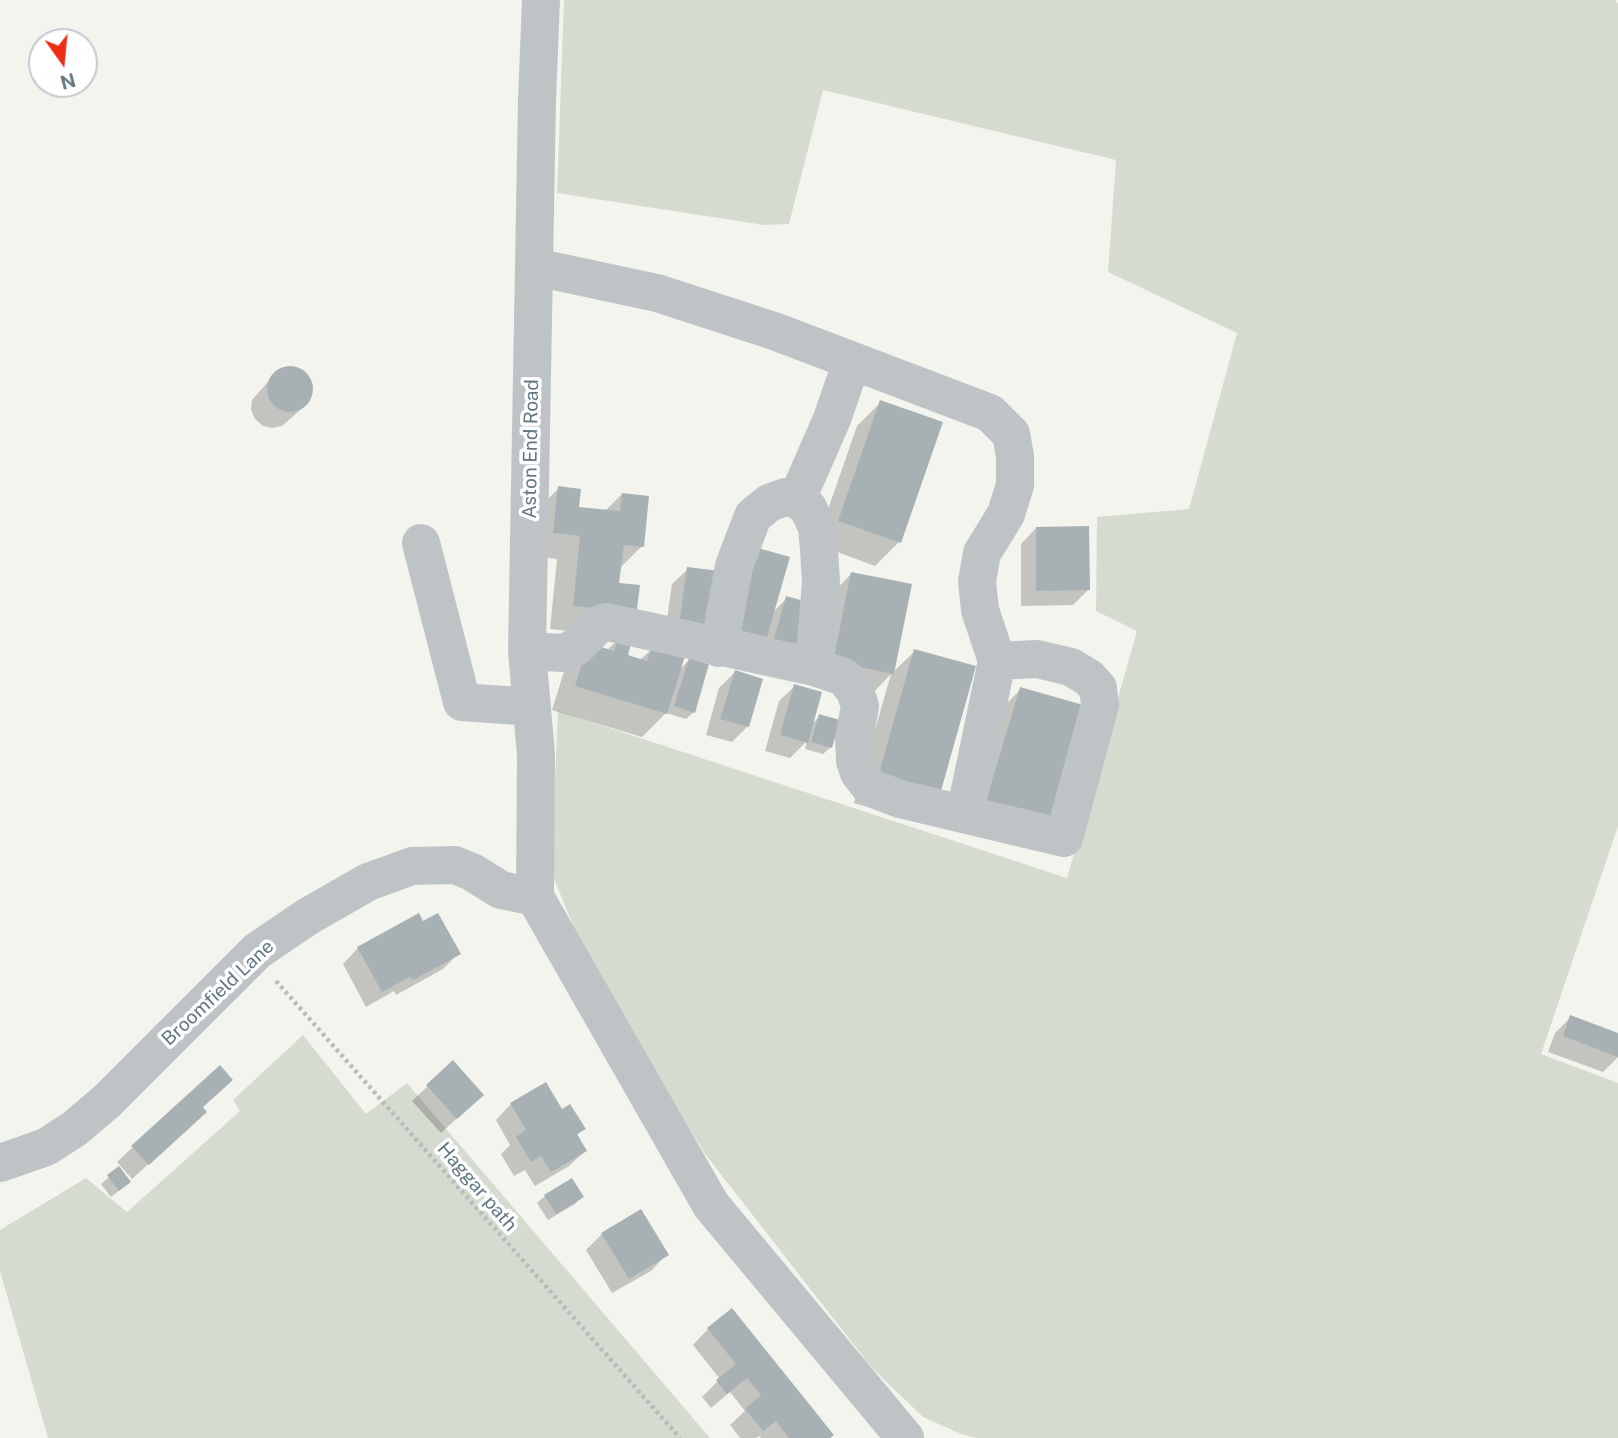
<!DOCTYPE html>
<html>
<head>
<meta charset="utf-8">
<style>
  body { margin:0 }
  #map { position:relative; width:1618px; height:1438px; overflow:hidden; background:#f4f4ef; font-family:"Public Sans",sans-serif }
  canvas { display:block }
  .north { position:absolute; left:28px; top:28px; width:70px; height:70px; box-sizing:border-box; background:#fff; border:2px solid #c0c9cd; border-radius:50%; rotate:165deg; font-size:19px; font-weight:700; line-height:28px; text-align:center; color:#617882 }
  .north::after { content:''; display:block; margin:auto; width:24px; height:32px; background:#ed2e17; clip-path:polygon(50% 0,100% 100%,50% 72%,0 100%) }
</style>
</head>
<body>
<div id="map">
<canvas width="1618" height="1438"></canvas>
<div class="north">N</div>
</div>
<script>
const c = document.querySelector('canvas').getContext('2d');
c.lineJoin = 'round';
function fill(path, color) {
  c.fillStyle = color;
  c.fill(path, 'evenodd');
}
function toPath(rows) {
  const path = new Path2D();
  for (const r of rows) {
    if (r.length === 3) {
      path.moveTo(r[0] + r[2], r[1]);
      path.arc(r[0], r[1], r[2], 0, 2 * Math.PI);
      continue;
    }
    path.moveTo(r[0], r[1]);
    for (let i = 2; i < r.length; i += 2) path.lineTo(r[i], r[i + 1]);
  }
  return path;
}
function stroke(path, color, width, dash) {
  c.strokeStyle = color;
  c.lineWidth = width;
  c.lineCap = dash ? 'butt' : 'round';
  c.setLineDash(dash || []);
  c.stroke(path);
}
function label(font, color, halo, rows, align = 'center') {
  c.font = font + ' "Public Sans",sans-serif';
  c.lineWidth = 7;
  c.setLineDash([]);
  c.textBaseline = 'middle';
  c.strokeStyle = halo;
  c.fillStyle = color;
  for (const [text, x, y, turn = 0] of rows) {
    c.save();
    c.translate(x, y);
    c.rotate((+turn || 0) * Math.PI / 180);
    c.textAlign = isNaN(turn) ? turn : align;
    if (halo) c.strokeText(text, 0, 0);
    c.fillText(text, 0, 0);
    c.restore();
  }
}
const green = toPath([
  [564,0,1615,0,1618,4,1618,826,1541,1054,1618,1083,1618,1438,977,1438,961,1434,923,1417,872,1368,705,1154,587,960,551,871,558,711,1067,878,1137,631,1096,611,1097,517,1189,509,1237,333,1108,272,1116,160,823,90,789,224,764,225,557,193],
  [303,1035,366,1114,407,1083,710,1438,48,1438,0,1271,0,1230,86,1178,127,1212,240,1111,233,1100]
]);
const shadow = toPath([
  [291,367,300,370,308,376,312,385,311,395,307,404,282,426,272,428,263,426,255,419,251,410,252,400,274,375,281,369],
  [881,402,899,542,875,566,816,544,857,426],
  [559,488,577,508,605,511,622,494,642,546,619,569,594,634,550,629,557,559,530,556,535,512],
  [1036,528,1088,590,1073,605,1021,606,1021,544],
  [688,569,718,573,664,640,672,584],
  [851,574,892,673,915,651,914,820,854,803,891,674,869,697,810,685,828,598],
  [787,598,795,652,713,642,772,613],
  [620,638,626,656,640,660,653,648,679,670,689,660,694,712,686,719,666,713,642,737,552,710,565,668,607,650],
  [735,672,761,680,747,727,732,742,706,735,719,688],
  [795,686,811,725,820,716,831,747,823,754,805,749,807,741,790,758,765,751,779,701],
  [1021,689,1051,823,963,828,997,713],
  [423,923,459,953,443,969,396,995,394,991,366,1007,343,964,358,948],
  [1571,1017,1618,1035,1618,1057,1603,1072,1548,1052,1555,1033],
  [428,1086,482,1095,441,1133,412,1101],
  [511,1104,562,1111,583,1129,576,1136,585,1151,569,1166,535,1186,525,1170,514,1176,501,1154,510,1145,496,1120],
  [201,1108,189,1127,132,1179,117,1162,133,1147],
  [109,1177,121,1189,111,1197,101,1184],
  [545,1196,582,1197,575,1204,548,1220,537,1203],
  [602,1234,666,1255,651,1271,612,1293,586,1250],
  [708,1329,828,1438,761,1438,759,1436,756,1438,740,1438,730,1425,745,1411,730,1392,711,1408,702,1397,720,1379,693,1345]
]);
const building = toPath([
  [290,389,23],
  [880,400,943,422,901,543,838,521],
  [558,486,581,489,579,507,620,511,622,493,649,496,644,547,624,545,619,583,640,585,636,617,616,611,573,606,580,536,553,533],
  [1089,526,1090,590,1036,591,1036,527],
  [751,546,790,557,767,637,728,627],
  [687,567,720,571,712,630,679,625],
  [851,572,912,584,894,674,833,662],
  [786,596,811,603,796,653,772,646],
  [619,636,632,640,628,655,647,661,652,646,685,656,667,714,575,686,588,643,614,651],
  [914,649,976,666,939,798,877,780],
  [689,658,709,664,695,713,674,706],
  [735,670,763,679,749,727,720,719],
  [794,684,822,692,808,743,780,735],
  [1020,687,1087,706,1052,824,985,804],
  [819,714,840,720,832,748,811,742],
  [419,913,423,921,438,913,461,954,413,980,410,977,382,992,357,947],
  [1570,1015,1618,1033,1618,1057,1563,1036],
  [453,1060,484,1095,457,1119,426,1085],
  [220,1065,233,1080,203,1107,207,1112,149,1165,131,1146],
  [546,1082,562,1109,570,1104,586,1129,577,1134,587,1151,551,1172,541,1156,531,1162,516,1137,526,1130,510,1103],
  [119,1166,131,1182,119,1191,107,1175],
  [572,1178,584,1197,556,1214,544,1195],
  [641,1209,669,1255,629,1279,601,1233],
  [732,1308,834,1435,830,1438,789,1438,776,1421,763,1431,745,1409,761,1395,747,1378,727,1394,716,1380,736,1364,707,1328]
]);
const path = toPath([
  [276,981,680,1438]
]);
const minor = toPath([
  [535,267,657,293,774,331,990,413,1011,434,1015,456,1015,485,1006,514,982,553,977,581,980,610,997,661,965,814],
  [797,499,832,419,852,361],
  [421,543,462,702,532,707],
  [719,648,734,566,753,516,769,503,785,497,797,499,808,508,817,527,819,550,821,582,814,667],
  [527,651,564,653,576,647,599,624,607,622,814,667,844,677,855,691,860,706,854,739,855,761,859,773,871,788,900,799,1064,838,1100,705,1098,688,1089,678,1071,667,1037,659,997,661],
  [535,897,536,755,527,651,537,100,541,0],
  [535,897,711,1205,905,1438],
  [0,1163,46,1147,74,1129,107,1101,257,951,307,917,368,882,412,866,455,865,472,872,501,890,535,897]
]);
const streetNames = [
  ["Aston End Road",531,449,-89],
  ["Broomfield Lane",218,993,-43],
  ["Haggar path",477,1187,49]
];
fill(green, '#d6dbd0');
fill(shadow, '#0003');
fill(building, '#a7b1b4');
stroke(path, '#b8bcbe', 4.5, [3.5, 3.5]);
stroke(minor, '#bec4c6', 38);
label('19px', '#617882', '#fff', streetNames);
</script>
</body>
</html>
